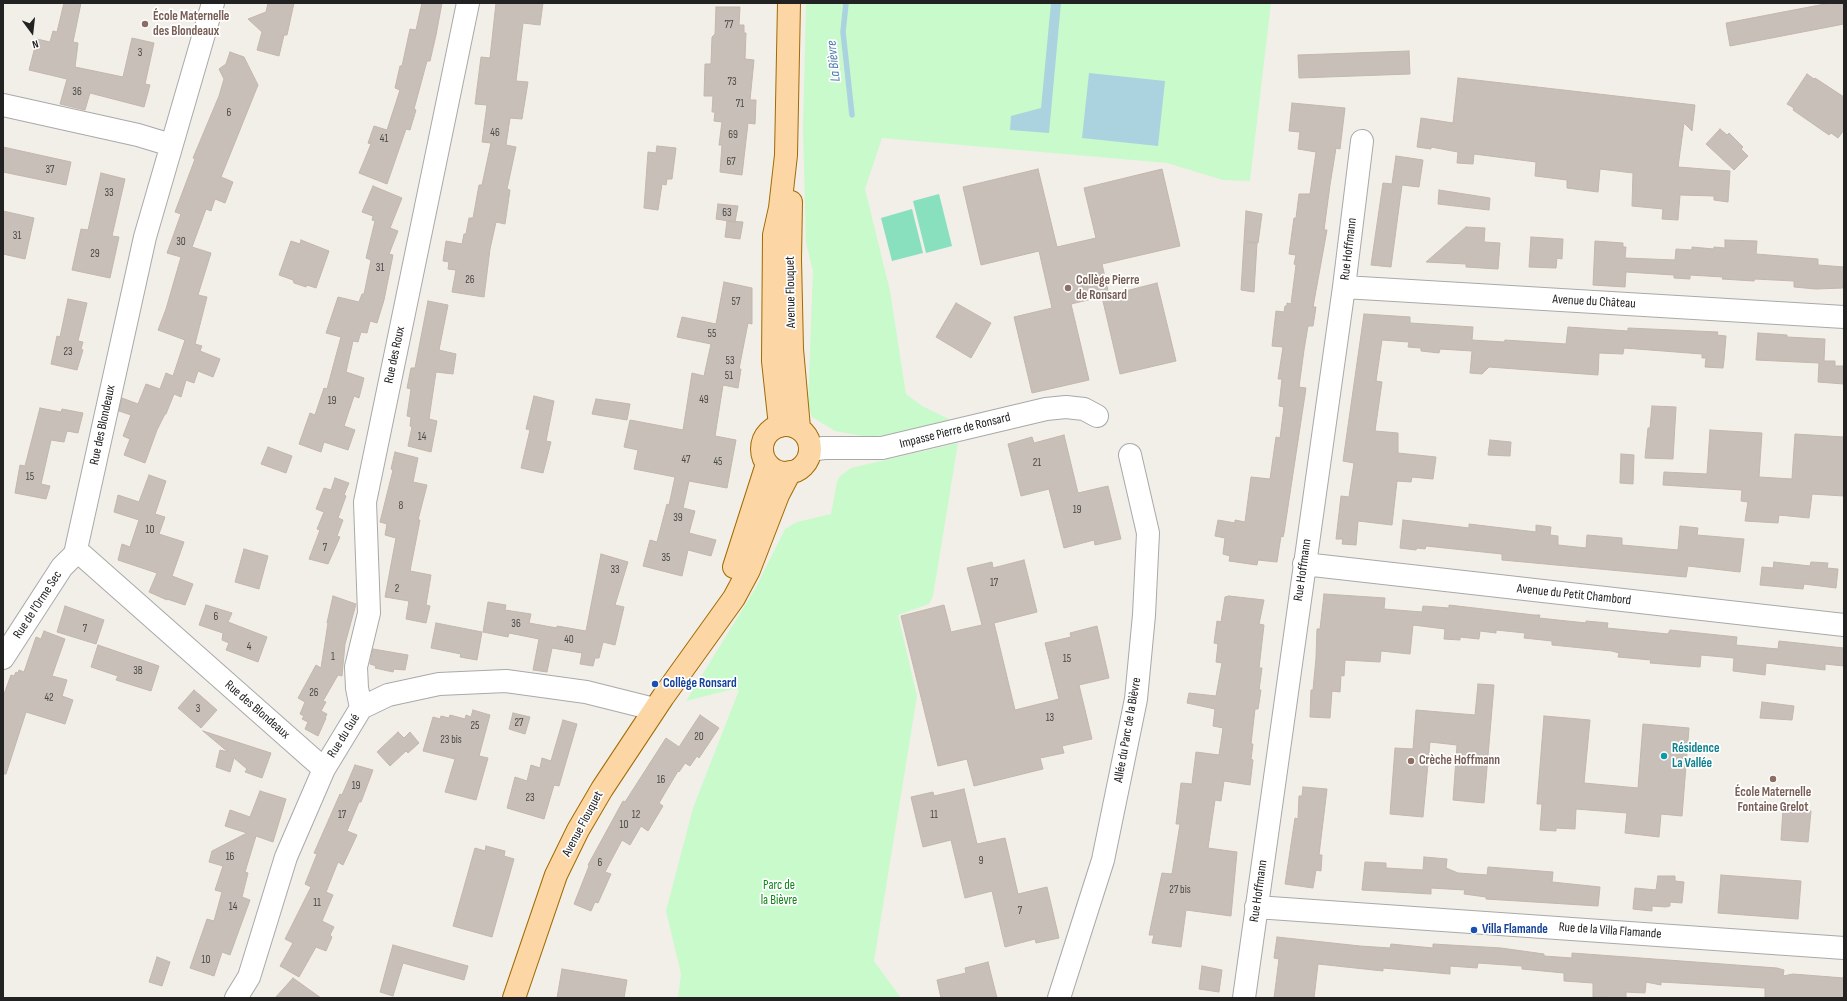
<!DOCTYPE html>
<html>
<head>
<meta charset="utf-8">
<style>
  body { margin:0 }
  #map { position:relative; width:1847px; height:1001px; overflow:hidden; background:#f2efe9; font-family:"Sofia Sans Condensed",sans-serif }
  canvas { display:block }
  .frame { position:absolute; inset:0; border:4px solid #222; pointer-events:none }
  .north { position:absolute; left:12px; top:12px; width:40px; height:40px; -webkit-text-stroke:3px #fff; paint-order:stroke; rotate:165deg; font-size:11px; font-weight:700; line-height:16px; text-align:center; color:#222 }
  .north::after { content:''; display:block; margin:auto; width:14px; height:18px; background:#222; clip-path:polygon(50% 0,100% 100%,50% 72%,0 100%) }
</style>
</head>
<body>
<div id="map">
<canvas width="1847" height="1001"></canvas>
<div class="frame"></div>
<div class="north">N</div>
</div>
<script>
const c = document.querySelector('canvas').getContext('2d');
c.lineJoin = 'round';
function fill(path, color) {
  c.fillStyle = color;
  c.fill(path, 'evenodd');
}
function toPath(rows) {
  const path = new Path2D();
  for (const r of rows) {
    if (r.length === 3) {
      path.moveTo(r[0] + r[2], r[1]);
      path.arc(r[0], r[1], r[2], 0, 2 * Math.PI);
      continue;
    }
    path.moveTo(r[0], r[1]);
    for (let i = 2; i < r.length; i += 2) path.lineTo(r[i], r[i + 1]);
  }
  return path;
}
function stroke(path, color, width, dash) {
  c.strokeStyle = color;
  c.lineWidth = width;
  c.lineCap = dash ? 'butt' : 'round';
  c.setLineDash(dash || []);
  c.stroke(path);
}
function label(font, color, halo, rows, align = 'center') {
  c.font = font + ' "Sofia Sans Condensed",sans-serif';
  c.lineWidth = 3.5;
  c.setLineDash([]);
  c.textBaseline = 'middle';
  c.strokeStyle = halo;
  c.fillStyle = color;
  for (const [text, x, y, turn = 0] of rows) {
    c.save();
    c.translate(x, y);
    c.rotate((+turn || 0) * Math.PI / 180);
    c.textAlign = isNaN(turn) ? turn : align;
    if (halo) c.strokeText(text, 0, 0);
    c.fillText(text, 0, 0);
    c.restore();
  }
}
const park = toPath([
  [806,3,1271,3,1250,181,1223,180,1167,163,882,138,865,189,890,291,906,394,922,406,951,420,895,434,875,436,868,437,835,431,812,417,808,405,813,271,806,243,803,128],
  [958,443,933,596,929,604,898,615,917,696,874,961,901,998,678,998,681,974,666,911,693,808,739,690,733,689,686,701,755,589,785,529,797,522,831,514,837,482,840,476,851,468]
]);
const pitch = toPath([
  [939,194,952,246,926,253,913,201],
  [912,209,923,253,892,261,881,218]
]);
const water = toPath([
  [1051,3,1061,3,1049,133,1010,130,1011,116,1041,108],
  [1089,73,1165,81,1158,146,1082,138]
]);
const stream = toPath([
  [846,3,843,32,852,115]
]);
const building = toPath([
  [64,3,81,3,73,42,78,43,75,67,123,77,132,38,154,43,145,84,150,85,144,107,90,93,85,110,60,104,67,79,29,70,37,39,50,42,53,31,57,32,64,3],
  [268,3,294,3,287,35,284,35,279,56,257,50,262,32,248,19,266,12,268,3],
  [422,3,442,3,436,35,430,61,427,61,414,109,416,110,410,130,406,129,387,184,359,173,371,144,368,143,374,126,387,130,400,90,395,88,400,66,402,66,410,29,416,30,422,3],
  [496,3,543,3,540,25,523,23,516,81,528,82,522,119,510,118,506,145,516,147,507,189,510,190,505,224,496,222,490,249,484,297,452,292,456,270,448,269,449,262,443,261,446,241,462,244,464,234,466,234,469,218,473,218,479,185,482,185,491,143,482,142,487,105,475,104,481,57,490,58,496,3],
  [1830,3,1844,3,1844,24,1730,46,1726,23,1830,3],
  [716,7,740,7,739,25,744,25,744,33,746,33,745,59,754,60,750,100,756,100,755,124,748,123,742,175,720,172,722,145,719,145,722,122,714,121,715,112,712,112,713,96,704,96,705,64,711,64,712,37,715,34,716,7],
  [1409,51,1410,74,1299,78,1298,55,1409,51],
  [230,52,244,57,258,85,221,177,233,182,225,203,215,199,211,211,206,209,192,247,211,253,198,295,207,297,195,344,202,346,200,351,220,359,213,377,198,371,194,383,186,380,181,397,174,394,166,414,165,414,157,430,145,463,124,455,130,439,123,436,131,415,119,411,122,398,138,404,146,384,160,389,166,373,173,376,185,340,158,330,166,309,181,257,167,253,181,214,175,212,195,159,193,158,219,96,224,79,219,69,226,64,230,52],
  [1807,74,1814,79,1815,78,1844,97,1844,130,1838,138,1831,133,1829,135,1793,110,1794,108,1787,104,1807,74],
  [1458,78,1695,105,1692,131,1684,123,1678,167,1730,171,1728,202,1714,200,1714,196,1680,195,1678,220,1662,219,1663,209,1632,206,1633,173,1600,169,1598,192,1567,188,1567,180,1535,176,1536,162,1474,154,1473,164,1457,163,1458,152,1431,147,1431,149,1417,147,1421,118,1453,123,1458,78],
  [1292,103,1345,108,1340,149,1336,148,1330,185,1324,230,1327,230,1313,307,1316,307,1313,326,1308,326,1304,350,1299,387,1306,388,1284,533,1283,537,1281,536,1277,562,1258,560,1257,565,1229,561,1230,556,1223,554,1225,538,1215,536,1218,520,1235,523,1235,520,1245,522,1251,477,1270,479,1276,437,1280,438,1284,407,1279,406,1282,379,1278,379,1283,347,1272,346,1276,311,1284,312,1285,306,1287,306,1287,303,1291,304,1296,265,1294,264,1296,255,1289,254,1294,218,1296,218,1299,194,1310,194,1316,152,1298,149,1300,132,1289,131,1292,103],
  [1720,129,1727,135,1729,133,1743,147,1741,149,1748,156,1734,170,1706,144,1720,129],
  [657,146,676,148,672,179,667,179,666,185,662,184,658,210,644,208,648,152,656,153,657,146],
  [3,147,71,162,66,185,3,172,3,147],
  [1396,156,1423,160,1419,187,1402,185,1391,267,1371,265,1383,183,1392,184,1396,156],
  [1038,169,1057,247,1096,238,1084,188,1162,169,1180,246,1102,264,1109,295,1071,304,1089,380,1032,393,1014,317,1052,308,1039,251,981,265,963,187,1038,169],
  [101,173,125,179,112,236,119,237,110,278,72,270,81,229,88,230,101,173],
  [373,186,402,198,390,228,398,231,389,254,393,255,384,300,377,323,370,321,367,333,361,332,358,342,353,341,346,372,364,378,359,398,354,396,344,426,355,430,348,450,324,442,321,452,299,444,310,413,315,415,324,388,327,389,341,337,326,333,338,297,359,302,362,294,364,294,371,260,366,258,375,221,372,220,373,216,362,212,373,186],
  [1439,190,1490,198,1489,210,1438,204,1439,190],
  [718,204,738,206,735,222,716,219,718,204],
  [3,211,34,218,25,259,3,254,3,211],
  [1246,211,1262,214,1258,243,1244,241,1246,211],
  [727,221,743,222,740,239,725,237,727,221],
  [1466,227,1485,228,1484,242,1500,243,1498,269,1466,267,1466,264,1426,262,1466,227],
  [1531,237,1563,239,1562,259,1557,258,1556,268,1529,267,1531,237],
  [301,240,329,251,316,288,307,285,306,287,294,283,293,280,279,275,291,241,300,244,301,240],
  [1725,240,1757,241,1756,254,1818,259,1818,265,1844,267,1843,288,1816,289,1794,287,1794,281,1755,279,1754,281,1722,279,1723,277,1690,275,1690,279,1674,278,1674,275,1626,272,1625,287,1593,285,1595,241,1623,243,1623,247,1626,247,1625,258,1675,260,1676,249,1692,250,1692,247,1714,249,1714,247,1725,248,1725,240],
  [1244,242,1257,243,1254,292,1241,290,1244,242],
  [724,282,752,288,752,324,748,323,739,369,741,369,738,388,723,385,715,436,736,440,727,488,689,481,683,508,695,511,689,533,716,540,711,556,688,550,682,576,643,566,650,540,657,542,667,504,669,505,675,477,634,469,638,450,624,447,630,420,683,430,692,373,704,376,711,344,677,337,682,317,716,324,724,282],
  [1157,283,1176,361,1120,374,1102,297,1157,283],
  [68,299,87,303,78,341,83,342,81,349,83,350,77,370,51,364,57,336,60,337,68,299],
  [428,301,448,305,439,350,456,354,453,374,436,372,429,419,437,421,431,452,408,446,412,427,410,426,411,417,407,416,411,389,407,388,411,368,415,368,428,301],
  [956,303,991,323,971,358,936,337,956,303],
  [1364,314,1410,317,1410,323,1473,327,1472,340,1504,342,1505,340,1566,344,1568,327,1628,331,1628,328,1718,332,1717,335,1726,336,1724,360,1723,368,1705,367,1706,358,1702,358,1702,354,1624,348,1623,354,1599,353,1598,375,1489,367,1482,374,1470,373,1472,351,1440,349,1439,353,1421,351,1421,348,1408,347,1409,342,1382,340,1376,381,1382,382,1375,431,1398,433,1398,453,1436,457,1433,479,1412,477,1411,482,1397,481,1392,525,1358,521,1356,545,1342,544,1343,539,1336,539,1341,496,1349,497,1354,463,1343,461,1364,314],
  [1758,333,1787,335,1787,337,1825,339,1824,361,1835,361,1835,366,1844,366,1844,384,1818,382,1819,363,1756,360,1758,333],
  [534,396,554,401,546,441,551,442,543,473,521,468,530,430,526,429,534,396],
  [596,399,630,404,627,420,592,414,596,399],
  [1652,406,1676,407,1673,459,1645,458,1648,428,1650,428,1652,406],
  [40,408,61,412,62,409,83,413,78,433,67,431,64,442,51,440,41,484,50,486,46,499,15,493,20,465,25,466,40,408],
  [1710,430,1762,433,1759,477,1792,479,1795,434,1844,437,1844,496,1812,494,1809,518,1779,515,1778,523,1745,521,1748,502,1741,501,1742,490,1663,485,1664,472,1707,474,1710,430],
  [1064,435,1078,493,1108,486,1121,539,1095,545,1094,540,1064,548,1049,489,1021,496,1008,444,1032,437,1034,443,1064,435],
  [1490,440,1511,442,1510,456,1488,455,1490,440],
  [268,447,292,456,286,473,261,464,268,447],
  [395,452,418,458,413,482,427,485,418,520,420,520,410,571,431,575,426,605,430,606,426,623,406,619,409,601,385,597,396,538,385,535,387,524,380,522,393,470,391,469,395,452],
  [1621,454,1634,455,1633,484,1620,483,1621,454],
  [149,475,166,481,155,514,165,517,159,534,184,542,172,576,193,584,185,605,167,599,167,600,149,592,157,573,118,560,122,544,130,547,139,520,114,512,118,495,139,502,149,475],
  [335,478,349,483,344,495,346,496,338,518,343,520,337,536,340,537,328,564,309,559,320,530,317,529,324,512,316,509,324,488,331,490,335,478],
  [1403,520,1469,528,1469,524,1536,532,1536,525,1551,527,1550,535,1558,536,1558,545,1586,548,1587,535,1622,538,1622,545,1678,550,1680,526,1698,528,1697,535,1744,539,1740,572,1688,566,1686,577,1502,560,1502,554,1426,546,1425,549,1417,548,1416,550,1400,548,1403,520],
  [244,549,268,556,259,589,235,582,244,549],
  [601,554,628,562,615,605,624,607,615,645,603,642,599,658,595,658,593,666,580,664,582,653,552,648,547,672,533,670,539,639,509,633,508,637,483,632,488,602,506,605,505,610,531,614,529,623,557,628,557,626,586,631,601,554],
  [1024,560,1037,612,994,623,1015,710,1059,699,1045,643,1071,637,1070,633,1097,626,1109,678,1079,685,1092,739,1062,746,1064,753,1040,758,1043,769,974,786,967,759,938,766,901,616,944,605,951,632,982,625,967,568,992,562,993,568,1024,560],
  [1774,562,1810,566,1811,562,1828,563,1827,568,1838,569,1836,588,1804,584,1803,589,1760,585,1762,567,1773,568,1774,562],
  [1324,594,1385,598,1384,609,1422,612,1423,606,1449,608,1449,605,1534,615,1540,615,1539,618,1586,623,1586,621,1608,623,1607,628,1668,634,1670,630,1737,637,1736,645,1778,649,1779,641,1844,648,1844,666,1825,664,1825,670,1766,663,1765,675,1733,671,1734,658,1701,655,1700,667,1650,663,1651,660,1618,657,1619,653,1612,651,1552,645,1552,641,1524,638,1525,633,1496,630,1496,633,1480,631,1479,639,1460,637,1460,640,1444,639,1445,629,1413,625,1410,654,1381,651,1380,662,1345,660,1344,676,1341,675,1340,692,1332,691,1330,718,1310,717,1311,690,1313,690,1316,658,1317,629,1320,629,1324,594],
  [333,596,356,604,345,644,342,676,338,675,323,701,326,702,321,711,327,714,325,718,326,718,318,736,305,729,308,722,302,719,304,716,300,714,305,702,298,698,316,665,321,668,328,623,327,623,333,596],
  [1229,596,1264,600,1259,624,1264,625,1259,668,1262,668,1259,690,1261,690,1258,709,1255,709,1251,744,1253,744,1251,759,1253,760,1250,785,1224,781,1221,801,1215,800,1208,848,1237,852,1231,916,1186,910,1181,947,1152,943,1154,935,1149,935,1162,873,1172,874,1180,824,1176,824,1181,783,1192,784,1196,752,1219,755,1223,728,1213,726,1215,709,1187,703,1189,693,1216,696,1222,663,1216,662,1218,644,1214,643,1217,621,1221,622,1225,597,1229,596],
  [206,605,232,613,228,622,267,637,258,662,226,650,229,643,222,640,223,633,199,625,206,605],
  [65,606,104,620,96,644,57,632,65,606],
  [436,623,482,632,477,660,460,657,461,654,431,648,436,623],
  [44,631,65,639,52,676,67,680,62,696,73,700,65,724,26,712,6,774,3,774,3,697,11,675,14,676,16,672,18,673,19,670,24,672,36,637,41,639,44,631],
  [98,645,159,666,151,691,116,680,118,676,91,667,98,645],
  [373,649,408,655,405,670,394,669,393,672,375,668,376,666,370,664,373,649],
  [1478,684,1494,685,1484,803,1453,800,1457,745,1430,742,1423,817,1390,814,1395,748,1413,749,1416,710,1475,715,1478,684],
  [194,690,217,710,201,728,178,708,194,690],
  [1762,702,1794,706,1792,720,1760,718,1762,702],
  [473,710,490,715,479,756,488,758,476,800,445,792,455,759,423,751,433,717,440,719,441,716,449,718,450,715,465,719,466,715,471,717,473,710],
  [513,713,530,717,525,734,509,729,513,713],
  [700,715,719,728,699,758,697,756,690,766,685,763,679,772,678,771,659,803,663,806,648,831,641,826,630,845,622,840,605,872,611,874,598,903,595,902,591,911,574,904,589,866,588,865,623,801,625,802,666,738,679,747,700,715],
  [1544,716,1590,720,1584,783,1638,788,1643,724,1689,728,1682,816,1661,814,1659,837,1625,833,1627,813,1576,809,1575,829,1556,828,1556,831,1540,830,1542,804,1537,804,1544,716],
  [563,720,577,724,559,786,554,785,544,819,507,808,515,777,527,781,531,765,540,768,542,758,551,761,563,720],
  [203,731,271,753,262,778,245,772,247,769,234,758,230,772,216,767,220,750,228,752,203,731],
  [398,732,404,738,410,732,419,743,408,753,406,751,390,766,377,752,398,732],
  [355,765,373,770,361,802,359,802,347,831,357,835,343,865,338,862,326,892,333,895,322,921,334,927,330,935,332,937,326,951,316,947,299,977,280,966,293,943,285,939,311,887,305,884,317,854,314,853,340,794,342,795,355,765],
  [1303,787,1327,789,1319,855,1322,855,1321,871,1316,870,1313,888,1285,884,1295,818,1298,819,1299,796,1302,796,1303,787],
  [964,789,977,844,1005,838,1018,894,1047,887,1059,938,1036,943,1035,939,1005,947,992,891,965,898,951,840,923,847,911,797,933,792,934,796,964,789],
  [260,791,286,799,273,842,256,836,245,872,248,873,242,897,250,900,230,955,222,952,214,976,190,968,207,919,214,921,222,892,215,890,223,866,209,862,212,851,247,833,225,826,230,810,250,817,260,791],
  [1783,809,1811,811,1808,842,1781,840,1783,809],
  [486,846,505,851,504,856,514,859,492,937,453,926,475,848,485,851,486,846],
  [1424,857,1447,859,1446,868,1458,873,1487,875,1488,867,1553,872,1552,882,1600,887,1598,906,1486,899,1486,897,1464,894,1465,890,1431,888,1431,894,1362,890,1365,862,1386,863,1386,868,1423,870,1424,857],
  [1721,875,1801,881,1798,919,1718,913,1721,875],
  [1658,876,1675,876,1675,881,1684,882,1682,903,1670,902,1670,906,1666,907,1652,906,1652,911,1633,909,1635,888,1656,890,1658,876],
  [1277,937,1360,946,1390,948,1391,944,1433,948,1433,944,1501,948,1544,954,1544,956,1572,958,1572,953,1777,968,1784,970,1783,976,1793,974,1844,978,1844,998,1765,998,1765,988,1661,982,1661,985,1646,982,1645,993,1626,992,1626,998,1593,997,1593,983,1564,981,1564,973,1522,969,1522,966,1478,963,1477,968,1450,966,1450,974,1383,968,1383,971,1318,964,1314,998,1274,998,1279,959,1274,958,1277,937],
  [393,945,468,966,464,980,403,963,393,996,380,992,393,945],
  [157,957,170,962,162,986,149,982,157,957],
  [988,962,997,998,941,998,937,980,966,973,965,968,988,962],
  [1202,966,1222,970,1219,992,1199,989,1202,966],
  [562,969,627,980,624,998,557,998,562,969],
  [293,978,321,998,275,998,293,978]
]);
const minor = toPath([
  [3,105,138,135,171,145],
  [1344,287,1844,317],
  [810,450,824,448,882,448,1046,409,1066,407,1084,409,1097,416],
  [75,554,145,237,213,3],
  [75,554,82,555,324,769],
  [1304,564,1844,625],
  [3,658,62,567,75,554],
  [361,708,357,688,356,667,369,613,365,502,468,3],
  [1256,907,1844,948],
  [236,998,249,977,286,857,324,769,361,708,388,695,439,684,506,681,586,692,654,709],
  [1059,998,1103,860,1136,699,1144,615,1148,533,1130,455],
  [1244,998,1344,287,1362,141]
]);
const major = toPath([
  [791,202,790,259,792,349,799,428],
  [786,449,24],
  [780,426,773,361,774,235,780,208,786,155,789,3],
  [734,567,767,464],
  [514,998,556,875,578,830,602,789,663,697,734,598,749,570,778,495,790,472]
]);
const markers = [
  [145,24,4,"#8d6e63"],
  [1068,288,4,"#8d6e63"],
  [655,684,4,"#1a4fb4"],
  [1664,756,4,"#0f9aa8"],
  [1411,761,4,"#8d6e63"],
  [1773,779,4,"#8d6e63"],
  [1474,930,4,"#1a4fb4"]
];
const numberNames = [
  ["77",729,25],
  ["3",140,53],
  ["73",732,82],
  ["36",77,92],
  ["71",740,104],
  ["6",229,113],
  ["46",495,133],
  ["69",733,135],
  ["41",384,139],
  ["67",731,162],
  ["37",50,170],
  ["33",109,193],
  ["63",727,213],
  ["31",17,236],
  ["30",181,242],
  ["29",95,254],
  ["31",380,268],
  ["26",470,280],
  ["57",736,302],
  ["55",712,334],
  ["23",68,352],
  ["53",730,361],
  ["51",729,376],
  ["49",704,400],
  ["19",332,401],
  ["14",422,437],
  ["47",686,460],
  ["45",718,462],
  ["21",1037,463],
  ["15",30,477],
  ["8",401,506],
  ["19",1077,510],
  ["39",678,518],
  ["10",150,530],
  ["7",325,548],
  ["35",666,558],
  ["33",615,570],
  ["17",994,583],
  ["2",397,589],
  ["6",216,617],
  ["36",516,624],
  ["7",85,629],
  ["40",569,640],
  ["4",249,647],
  ["1",333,657],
  ["15",1067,659],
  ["3B",138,671],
  ["26",314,693],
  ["42",49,698],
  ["3",198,709],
  ["13",1050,718],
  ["27",519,723],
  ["25",475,726],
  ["20",699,737],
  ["23 bis",451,740],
  ["16",661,780],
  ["19",356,786],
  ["23",530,798],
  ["17",342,815],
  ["12",636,815],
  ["11",934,815],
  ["10",624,825],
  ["16",230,857],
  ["9",981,861],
  ["6",600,863],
  ["27 bis",1180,890],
  ["11",317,903],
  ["14",233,907],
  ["7",1020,911],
  ["10",206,960]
];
const educationNames = [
  ["École Maternelle",153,17],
  ["des Blondeaux",153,32],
  ["Collège Pierre",1076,281],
  ["de Ronsard",1076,296],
  ["Crèche Hoffmann",1419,761],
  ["École Maternelle",1773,793,"center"],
  ["Fontaine Grelot",1773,808,"center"]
];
const streetNames = [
  ["Rue Hoffmann",1349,249,-83],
  ["Avenue Flouquet",791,292,-91],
  ["Avenue du Château",1594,302,3],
  ["Rue des Roux",395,355,-78],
  ["Rue des Blondeaux",103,425,-78],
  ["Impasse Pierre de Ronsard",955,431,-14],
  ["Rue Hoffmann",1303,570,-82],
  ["Avenue du Petit Chambord",1574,595,6],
  ["Rue de l'Orme Sec",38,605,-57],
  ["Rue des Blondeaux",257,710,41],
  ["Allée du Parc de la Bièvre",1128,730,-80],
  ["Rue du Gué",344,736,-58],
  ["Avenue Flouquet",583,824,-62],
  ["Rue Hoffmann",1259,891,-82],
  ["Rue de la Villa Flamande",1610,931,4]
];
const transitNames = [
  ["Collège Ronsard",663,684],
  ["Villa Flamande",1482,930]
];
const cultureNames = [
  ["Résidence",1672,749],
  ["La Vallée",1672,764]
];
const parkNames = [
  ["Parc de",779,886],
  ["la Bièvre",779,901]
];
const waterNames = [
  ["La Bièvre",834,61,-96]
];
fill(park, '#c8facc');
fill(pitch, '#88e0be');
fill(water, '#aad3df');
stroke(stream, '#aad3df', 5.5);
fill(building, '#c7bfb8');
stroke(building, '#c4b6ab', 1);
stroke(minor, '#a9a9a9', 24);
stroke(major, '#a06b00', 24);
stroke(minor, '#fff', 22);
stroke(major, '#fcd6a4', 22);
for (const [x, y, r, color] of markers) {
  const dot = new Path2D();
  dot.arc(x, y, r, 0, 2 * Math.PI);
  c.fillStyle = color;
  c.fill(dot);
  stroke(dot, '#fff', 1.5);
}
label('11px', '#4b4948', null, numberNames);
label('bold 13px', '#785e54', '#fff', educationNames, 'left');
label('13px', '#222', '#fff', streetNames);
label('bold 13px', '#164399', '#fff', transitNames, 'left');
label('bold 13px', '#0d838f', '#fff', cultureNames, 'left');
label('13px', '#0c8416', '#fff', parkNames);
label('italic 14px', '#4a7aab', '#fff', waterNames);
</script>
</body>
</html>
